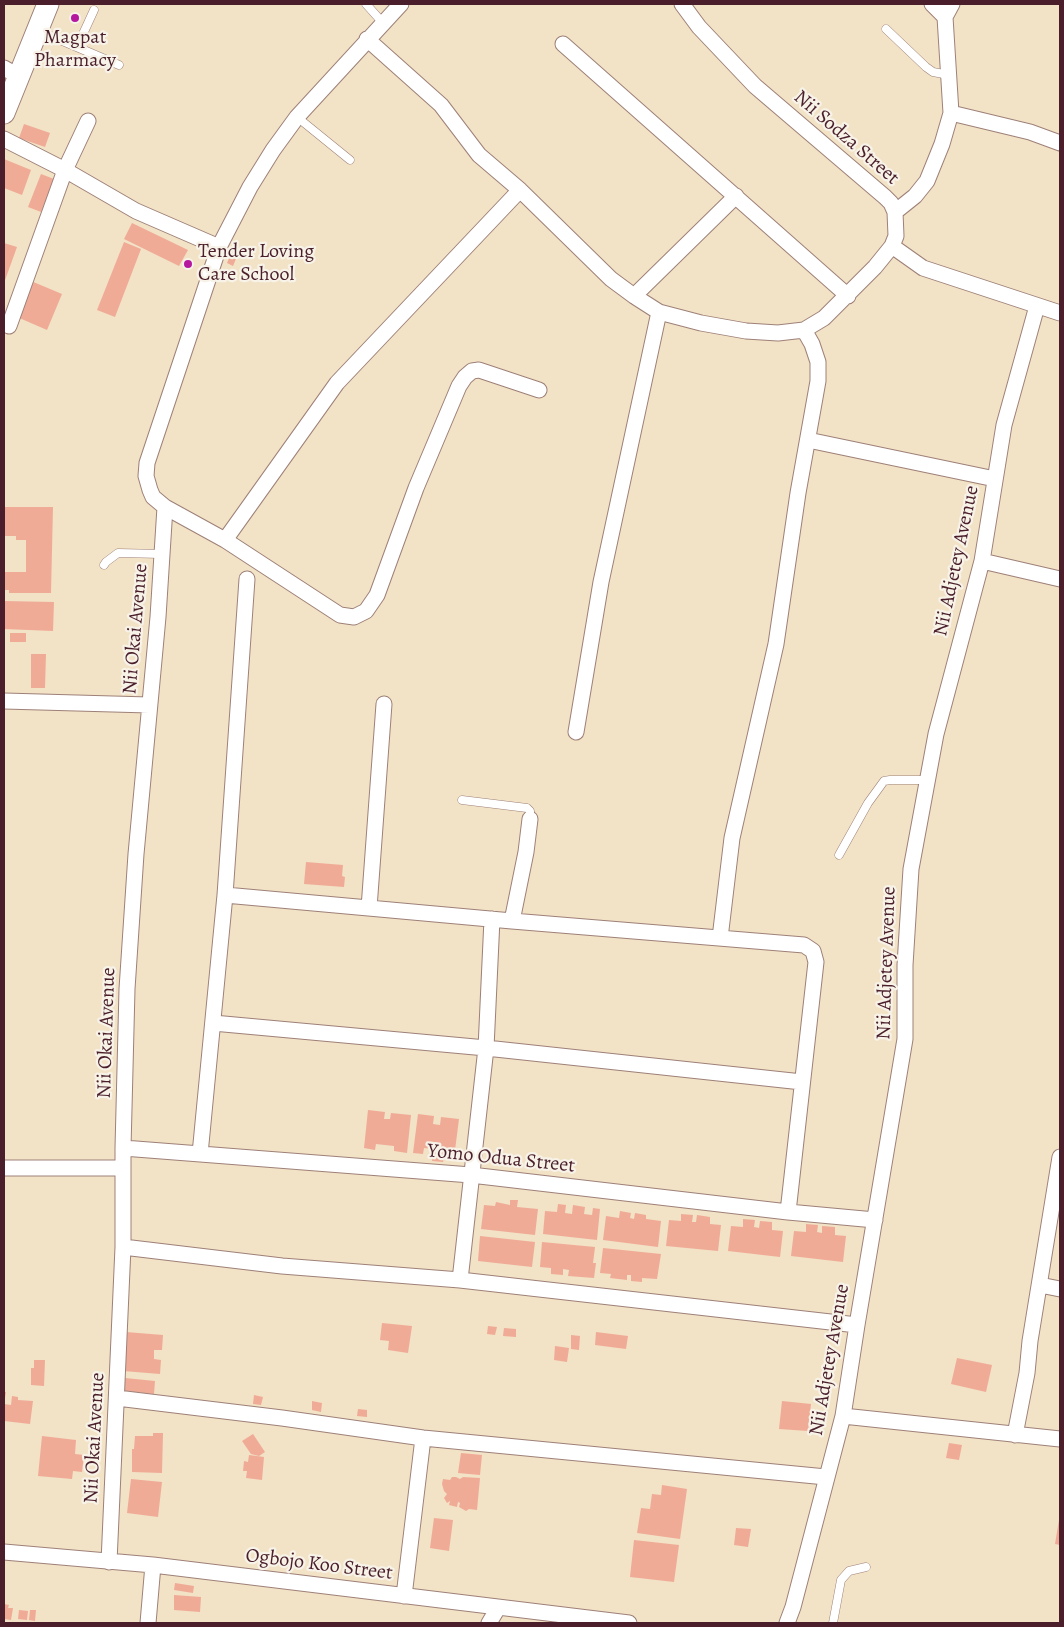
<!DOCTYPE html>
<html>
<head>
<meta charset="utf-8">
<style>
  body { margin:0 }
  #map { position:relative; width:1064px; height:1627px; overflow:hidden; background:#f2e2c6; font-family:Alegreya,serif }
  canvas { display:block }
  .frame { position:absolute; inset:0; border:5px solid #4a1f2b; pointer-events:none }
</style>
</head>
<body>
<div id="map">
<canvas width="1064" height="1627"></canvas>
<div class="frame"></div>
</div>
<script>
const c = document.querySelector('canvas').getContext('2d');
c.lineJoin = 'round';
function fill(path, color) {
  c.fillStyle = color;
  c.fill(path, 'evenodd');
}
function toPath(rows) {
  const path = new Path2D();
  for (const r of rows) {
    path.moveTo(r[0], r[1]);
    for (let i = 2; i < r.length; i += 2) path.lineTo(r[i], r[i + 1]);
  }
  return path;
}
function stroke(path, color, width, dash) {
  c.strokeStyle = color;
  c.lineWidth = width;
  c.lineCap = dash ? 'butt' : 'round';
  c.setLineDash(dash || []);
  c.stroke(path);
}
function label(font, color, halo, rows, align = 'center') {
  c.font = font + ' Alegreya,serif';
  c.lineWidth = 4.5;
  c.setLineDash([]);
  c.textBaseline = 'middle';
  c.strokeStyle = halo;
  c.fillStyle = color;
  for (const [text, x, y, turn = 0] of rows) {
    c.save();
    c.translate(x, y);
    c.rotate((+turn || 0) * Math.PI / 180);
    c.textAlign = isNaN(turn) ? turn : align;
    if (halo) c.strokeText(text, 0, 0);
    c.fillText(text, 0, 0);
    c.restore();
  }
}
const building = toPath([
  [24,124,50,133,45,147,19,138],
  [4,159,31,170,22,195,4,188],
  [41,174,54,179,41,212,28,207],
  [132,223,188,250,179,266,124,239],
  [124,242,141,249,115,317,97,310],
  [4,243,17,247,4,283],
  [232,251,238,254,233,266,227,263],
  [31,281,62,294,47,330,17,317],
  [4,507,53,507,51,593,9,593,9,590,4,590,4,572,26,572,26,540,16,540,16,536,4,536],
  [4,601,54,602,53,631,4,629],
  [10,633,26,633,26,642,10,642],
  [31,654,46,654,45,688,31,688],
  [306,862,343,865,342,876,345,877,344,887,304,884],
  [368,1110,385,1112,384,1119,390,1119,391,1113,411,1115,407,1153,394,1151,394,1146,376,1144,375,1150,364,1148],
  [418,1114,434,1116,433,1124,440,1125,441,1117,459,1119,454,1158,444,1157,443,1162,432,1161,434,1149,424,1148,423,1154,413,1153],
  [510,1200,518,1200,517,1207,538,1209,535,1235,481,1229,484,1205,495,1206,496,1202,510,1205],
  [558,1204,566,1205,565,1213,572,1214,573,1205,585,1207,584,1214,592,1215,593,1208,600,1209,597,1240,543,1234,545,1211,557,1212],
  [620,1211,631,1213,630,1218,634,1219,635,1213,646,1215,646,1219,661,1221,658,1247,603,1240,606,1216,619,1218],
  [681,1214,693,1215,692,1222,696,1222,697,1215,710,1217,710,1224,721,1225,718,1251,666,1246,669,1220,681,1221],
  [743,1219,755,1220,754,1227,759,1228,760,1221,772,1222,772,1230,783,1231,780,1257,728,1251,731,1226,743,1227],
  [806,1224,818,1225,817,1232,822,1233,822,1226,835,1227,835,1235,846,1236,843,1262,791,1256,794,1231,806,1232],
  [480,1236,535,1242,532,1267,478,1261],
  [542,1242,595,1247,593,1263,596,1263,594,1278,568,1276,569,1270,563,1269,563,1275,551,1274,551,1268,540,1267],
  [603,1248,661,1254,657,1279,642,1278,642,1282,631,1281,631,1275,627,1275,627,1280,610,1278,611,1274,600,1273],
  [382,1323,412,1326,408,1353,388,1350,389,1341,380,1340],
  [488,1326,497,1327,495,1335,487,1334],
  [504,1328,516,1329,516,1337,503,1336],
  [126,1332,163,1335,162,1350,154,1350,154,1359,161,1360,160,1374,123,1371],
  [596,1332,628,1336,626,1349,595,1345],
  [571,1335,580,1336,579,1350,571,1349],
  [555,1346,569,1348,567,1362,554,1360],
  [957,1358,992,1365,986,1392,951,1384],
  [34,1360,45,1360,44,1386,31,1385,31,1368,34,1368],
  [125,1378,155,1381,154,1394,124,1391],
  [4,1392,6,1392,4,1404,11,1405,12,1396,18,1397,18,1400,33,1401,30,1424,4,1421],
  [254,1395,263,1397,261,1405,253,1404],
  [312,1401,322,1403,321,1412,312,1410],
  [782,1401,811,1404,808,1431,779,1429],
  [358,1409,367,1410,367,1417,357,1416],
  [153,1433,163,1433,162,1473,132,1472,132,1449,134,1449,135,1436,153,1436],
  [253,1434,265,1452,259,1456,251,1454,242,1441],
  [42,1436,76,1440,75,1454,84,1455,82,1472,73,1471,72,1479,38,1476],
  [949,1443,962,1445,959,1460,946,1458],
  [461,1453,482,1455,480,1475,458,1473],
  [249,1455,264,1457,262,1480,246,1478,247,1471,243,1471,244,1461,248,1462],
  [452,1477,456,1477,460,1479,463,1477,480,1478,477,1510,469,1509,466,1511,459,1507,460,1503,458,1502,457,1507,449,1505,450,1501,447,1503,444,1498,447,1494,444,1491,442,1484,443,1479,450,1480],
  [131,1479,162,1482,158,1517,127,1513],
  [662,1485,687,1489,680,1539,637,1533,641,1508,650,1509,652,1494,661,1495],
  [434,1518,453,1520,449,1551,430,1548],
  [1059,1520,1060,1520,1060,1545,1055,1544],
  [736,1528,751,1529,748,1547,734,1545],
  [634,1540,679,1545,674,1582,630,1577],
  [175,1583,194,1586,193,1593,174,1590],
  [174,1595,201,1597,200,1612,174,1610],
  [4,1604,9,1605,8,1608,13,1608,11,1620,4,1619],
  [19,1610,28,1611,27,1620,18,1619],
  [30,1610,36,1610,35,1621,29,1620]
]);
const lane = toPath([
  [366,4,383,23],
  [886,29,926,67,933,72,949,75],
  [39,31,119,65],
  [77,47,94,10],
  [297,117,350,160],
  [104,565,106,562,118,553,162,554],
  [462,800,527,808,530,811,530,819],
  [839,855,868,803,884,781,890,780,927,780],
  [833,1623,841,1580,849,1571,866,1567]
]);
const street = toPath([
  [401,4,297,117,273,150,250,187,219,247,147,463,146,476,150,490,153,497,165,507,225,540,340,615,354,617,366,611,377,595,416,488,459,386,465,377,472,371,479,370,539,390],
  [932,4,945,17],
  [367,39,441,105,479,155,520,190,611,279,634,296,659,312,701,323,746,331,778,333,804,330,824,318,875,267,892,246,896,236,895,212,891,203,885,197,755,86,699,27,682,4],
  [563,44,848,296],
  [4,68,18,76],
  [951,113,1030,132,1060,143],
  [4,139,65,170,136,211,219,247],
  [895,212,915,196,927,181,942,144,951,113,945,17,952,4],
  [892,246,923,268,1060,313],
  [634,296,736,196],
  [9,326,65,170,88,121],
  [808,440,995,479],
  [225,540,337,383,520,190],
  [982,561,1060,579],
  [4,701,149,705],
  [576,732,601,582,659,312],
  [225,895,512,921,804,945,813,951,816,962,788,1212],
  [369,908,384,704],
  [512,921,526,852,530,819],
  [720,938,732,838,776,644,798,493,818,381,818,362,812,344,804,330],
  [213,1023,486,1048,802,1082],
  [123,1148,471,1175,788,1212,875,1220],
  [200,1154,225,895,247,579],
  [4,1168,123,1168],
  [123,1247,282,1266,460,1280,857,1325],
  [460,1280,486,1048,492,919],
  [1040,1285,1060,1289],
  [117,1398,282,1418,423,1438,826,1477],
  [843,1416,1060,1439],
  [1015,1435,1027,1373,1030,1341,1060,1157],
  [4,1552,153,1565,629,1623],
  [109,1562,123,1247,123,1148,127,989,136,854,158,617,165,507],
  [404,1596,423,1438],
  [148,1623,153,1565],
  [489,1623,498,1608],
  [787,1623,793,1607,843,1416,857,1325,905,1039,905,965,911,869,936,734,982,561,1004,425,1037,306]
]);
const secondary = toPath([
  [4,113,48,4]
]);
const markers = [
  [75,18,5,"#b5179e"],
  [188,264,5,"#b5179e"]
];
const poiNames = [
  ["Magpat",75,38],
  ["Pharmacy",75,61],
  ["Tender Loving",198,252,"left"],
  ["Care School",198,275,"left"]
];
const streetNames = [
  ["Nii Sodza Street",846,138,41],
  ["Nii Adjetey Avenue",957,561,-78],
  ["Nii Okai Avenue",136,629,-85],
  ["Nii Adjetey Avenue",887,963,-88],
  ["Nii Okai Avenue",107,1033,-88],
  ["Yomo Odua Street",501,1159,6],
  ["Nii Adjetey Avenue",830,1360,-80],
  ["Nii Okai Avenue",95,1438,-87],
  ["Ogbojo Koo Street",319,1565,7]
];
fill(building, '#f0ab97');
stroke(lane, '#9e8078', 9);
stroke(street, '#9e8078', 17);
stroke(secondary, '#9e8078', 23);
stroke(lane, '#fff', 8);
stroke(street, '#fff', 15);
stroke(secondary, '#fff', 21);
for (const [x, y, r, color] of markers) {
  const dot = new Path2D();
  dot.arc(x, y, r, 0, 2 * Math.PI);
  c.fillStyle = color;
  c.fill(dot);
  stroke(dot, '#f7f3e8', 2);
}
label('20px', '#4a1f2b', '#f7f3e8', poiNames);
label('20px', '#4a1f2b', '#f7f3e8', streetNames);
</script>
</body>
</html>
